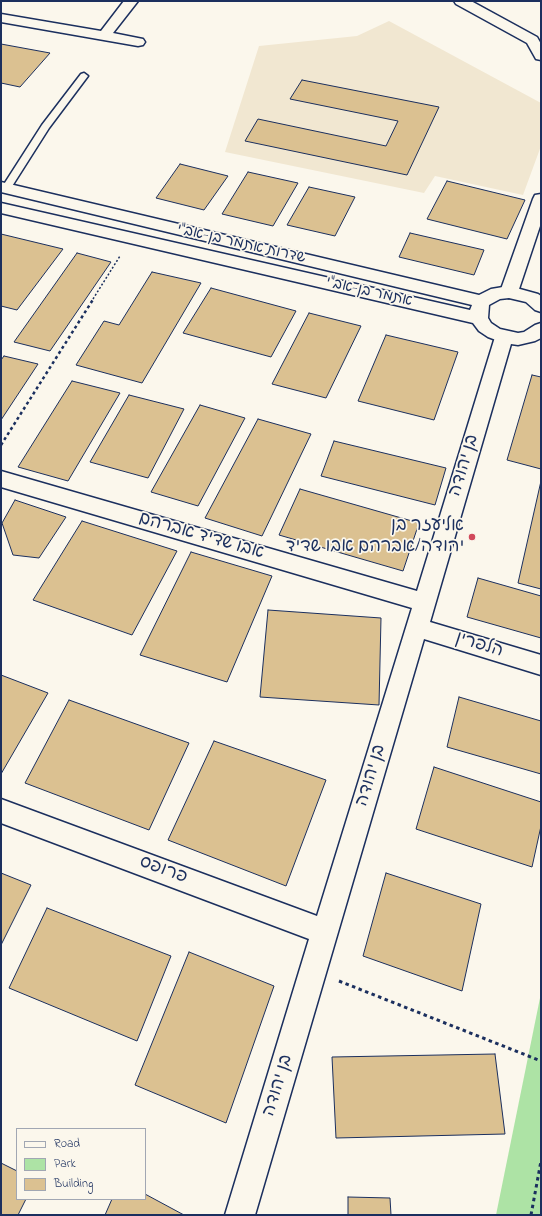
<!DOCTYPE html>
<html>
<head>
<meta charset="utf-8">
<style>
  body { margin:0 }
  #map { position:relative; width:542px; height:1216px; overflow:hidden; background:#fbf7ec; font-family:"Indie Flower",sans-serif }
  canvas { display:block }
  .frame { position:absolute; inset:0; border:2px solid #1b2f5e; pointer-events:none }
  .legend { position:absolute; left:16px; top:1128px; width:130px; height:72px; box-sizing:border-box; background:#fbf7ec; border:1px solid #a1a7b3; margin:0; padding:5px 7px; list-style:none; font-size:12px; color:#1b2f5e }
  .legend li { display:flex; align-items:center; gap:8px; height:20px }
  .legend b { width:20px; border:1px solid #a1a7b3 }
</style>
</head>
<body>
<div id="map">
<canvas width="542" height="1216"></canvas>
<div class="frame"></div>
<ul class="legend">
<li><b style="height:5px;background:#fbf7ec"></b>Road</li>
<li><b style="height:11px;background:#ade3a5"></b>Park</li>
<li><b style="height:11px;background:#dbc191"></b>Building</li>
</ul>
</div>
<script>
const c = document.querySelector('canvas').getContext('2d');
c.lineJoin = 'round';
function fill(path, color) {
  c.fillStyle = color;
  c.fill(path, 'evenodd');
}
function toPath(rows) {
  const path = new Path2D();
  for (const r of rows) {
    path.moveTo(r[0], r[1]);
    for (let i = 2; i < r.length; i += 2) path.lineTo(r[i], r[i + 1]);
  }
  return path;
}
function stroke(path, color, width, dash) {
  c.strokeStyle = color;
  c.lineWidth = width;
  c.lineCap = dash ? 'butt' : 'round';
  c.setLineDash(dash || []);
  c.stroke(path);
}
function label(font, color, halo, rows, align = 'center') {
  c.font = font + ' "Indie Flower","Playpen Sans Hebrew",sans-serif';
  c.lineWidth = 3.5;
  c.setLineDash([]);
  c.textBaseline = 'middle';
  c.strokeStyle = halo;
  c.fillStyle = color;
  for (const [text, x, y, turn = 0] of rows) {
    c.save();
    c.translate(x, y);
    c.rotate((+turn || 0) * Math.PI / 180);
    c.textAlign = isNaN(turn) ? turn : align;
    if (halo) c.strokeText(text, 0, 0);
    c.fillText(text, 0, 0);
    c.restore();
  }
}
const built = toPath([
  [389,21,541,103,541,146,523,195,435,176,424,193,225,152,259,46,357,36]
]);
const green = toPath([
  [541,993,541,1215,496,1215]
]);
const building = toPath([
  [1,44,50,53,20,87,1,83,1,44],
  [302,80,439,107,407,175,245,141,258,119,386,146,398,121,290,99,302,80],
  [180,164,228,176,204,210,156,198,180,164],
  [248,172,298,183,273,226,222,214,248,172],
  [447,181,525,200,507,239,427,219,447,181],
  [309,187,355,197,335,236,287,225,309,187],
  [410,233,484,250,474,275,399,257,410,233],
  [1,234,63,249,17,310,1,306,1,234],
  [77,253,111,262,50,351,14,342,77,253],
  [152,272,201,283,142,383,76,365,104,321,119,325,152,272],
  [211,288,296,311,271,357,183,333,211,288],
  [309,313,361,326,326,398,272,384,309,313],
  [386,335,458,352,434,420,358,401,386,335],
  [4,356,38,364,1,420,1,360,4,356],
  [532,375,541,377,541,469,507,460,532,375],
  [72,381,120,393,68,481,18,467,72,381],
  [129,395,184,409,148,478,90,462,129,395],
  [200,405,245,418,198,506,151,492,200,405],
  [258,419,311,434,262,536,205,518,258,419],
  [334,441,446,468,435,505,321,476,334,441],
  [541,481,541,589,518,583,541,481],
  [300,489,419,523,403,571,279,535,300,489],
  [15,500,66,517,39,558,13,555,2,523,15,500],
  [82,521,177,551,132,635,33,600,82,521],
  [191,552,272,576,227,682,140,655,191,552],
  [478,578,541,596,541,638,467,617,478,578],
  [268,610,381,618,379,705,260,697,268,610],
  [1,675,48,693,1,774,1,675],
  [459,697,541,721,541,774,447,747,459,697],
  [69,700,189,743,149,830,25,783,69,700],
  [214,741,326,780,286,886,168,840,214,741],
  [434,767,541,802,541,826,532,867,416,829,434,767],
  [1,873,31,885,1,945,1,873],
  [386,873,481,904,462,991,363,956,386,873],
  [47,908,171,956,137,1041,9,988,47,908],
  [189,952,274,986,226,1123,135,1085,189,952],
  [495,1054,505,1134,336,1138,332,1057,495,1054],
  [1,1163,17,1171,17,1199,26,1199,18,1215,1,1215,1,1163],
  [145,1194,184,1215,105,1215,112,1199,145,1199,145,1194],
  [348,1197,390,1198,391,1215,348,1215,348,1197]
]);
const pathFar2 = toPath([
  [93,299,120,256]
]);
const pathFar1 = toPath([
  [1,445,94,298]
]);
const path = toPath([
  [339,981,541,1061],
  [531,1215,541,1161]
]);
const service = toPath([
  [84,73,88,76,49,128,9,191,3,191,1,189,42,125,81,74,84,73]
]);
const minor = toPath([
  [124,1,138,1,113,33,143,39,145,42,143,45,138,46,1,22,1,14,101,31,124,1],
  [454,1,471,1,537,37,541,44,541,60,536,59,527,43,456,4,454,1],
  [541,194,541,223,518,292,515,296,509,298,503,296,500,292,533,199,535,195,541,194],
  [504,331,510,333,513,337,430,622,541,655,541,675,424,639,255,1215,225,1215,309,939,1,823,1,799,317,916,412,608,1,487,1,471,417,591,495,337,498,333,504,331]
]);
const secondary = toPath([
  [1,182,479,295,491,289,509,286,538,294,541,296,541,312,535,310,526,302,509,298,500,299,489,305,488,318,491,323,500,329,518,333,524,332,535,325,541,323,541,338,535,341,518,345,504,343,488,337,479,331,473,323,1,213,1,203,470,310,472,305,1,192,1,182]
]);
const markers = [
  [472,537,4,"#d1495b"]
];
const farStreetnames = [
  ["שדרות אתמר בן-אב\"י",241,245,13],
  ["אתמר בן-אב\"י",369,293,13]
];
const streetNames = [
  ["בן יהודה",465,466,-73],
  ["אבו שדיד אברהם",201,537,16],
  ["הלפרין",479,646,17],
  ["בן יהודה",372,776,-73],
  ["פרופס",163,871,20],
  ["בן יהודה",279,1086,-73]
];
const poiNames = [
  ["אליעזר בן",464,527],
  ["יהודה/אברהם אבו שדיד",464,548]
];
fill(built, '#f1e7d1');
fill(green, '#ade3a5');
fill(building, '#dbc191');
stroke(building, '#1b2f5e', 1);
stroke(service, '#1b2f5e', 3);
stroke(minor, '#1b2f5e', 3);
stroke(secondary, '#1b2f5e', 3);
stroke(pathFar2, '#1b2f5e', 1.5, [2, 2]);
stroke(pathFar1, '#1b2f5e', 2.5, [3, 3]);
stroke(path, '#1b2f5e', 3, [3.5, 3.5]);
fill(service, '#fbf7ec');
fill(minor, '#fbf7ec');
fill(secondary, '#fbf7ec');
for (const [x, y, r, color] of markers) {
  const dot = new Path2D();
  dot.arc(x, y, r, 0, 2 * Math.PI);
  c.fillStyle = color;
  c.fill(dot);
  stroke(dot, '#fbf7ec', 1.5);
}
label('15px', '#1b2f5e', '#fbf7ec', farStreetnames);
label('18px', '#1b2f5e', '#fbf7ec', streetNames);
label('18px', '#1b2f5e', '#fbf7ec', poiNames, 'right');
</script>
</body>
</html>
